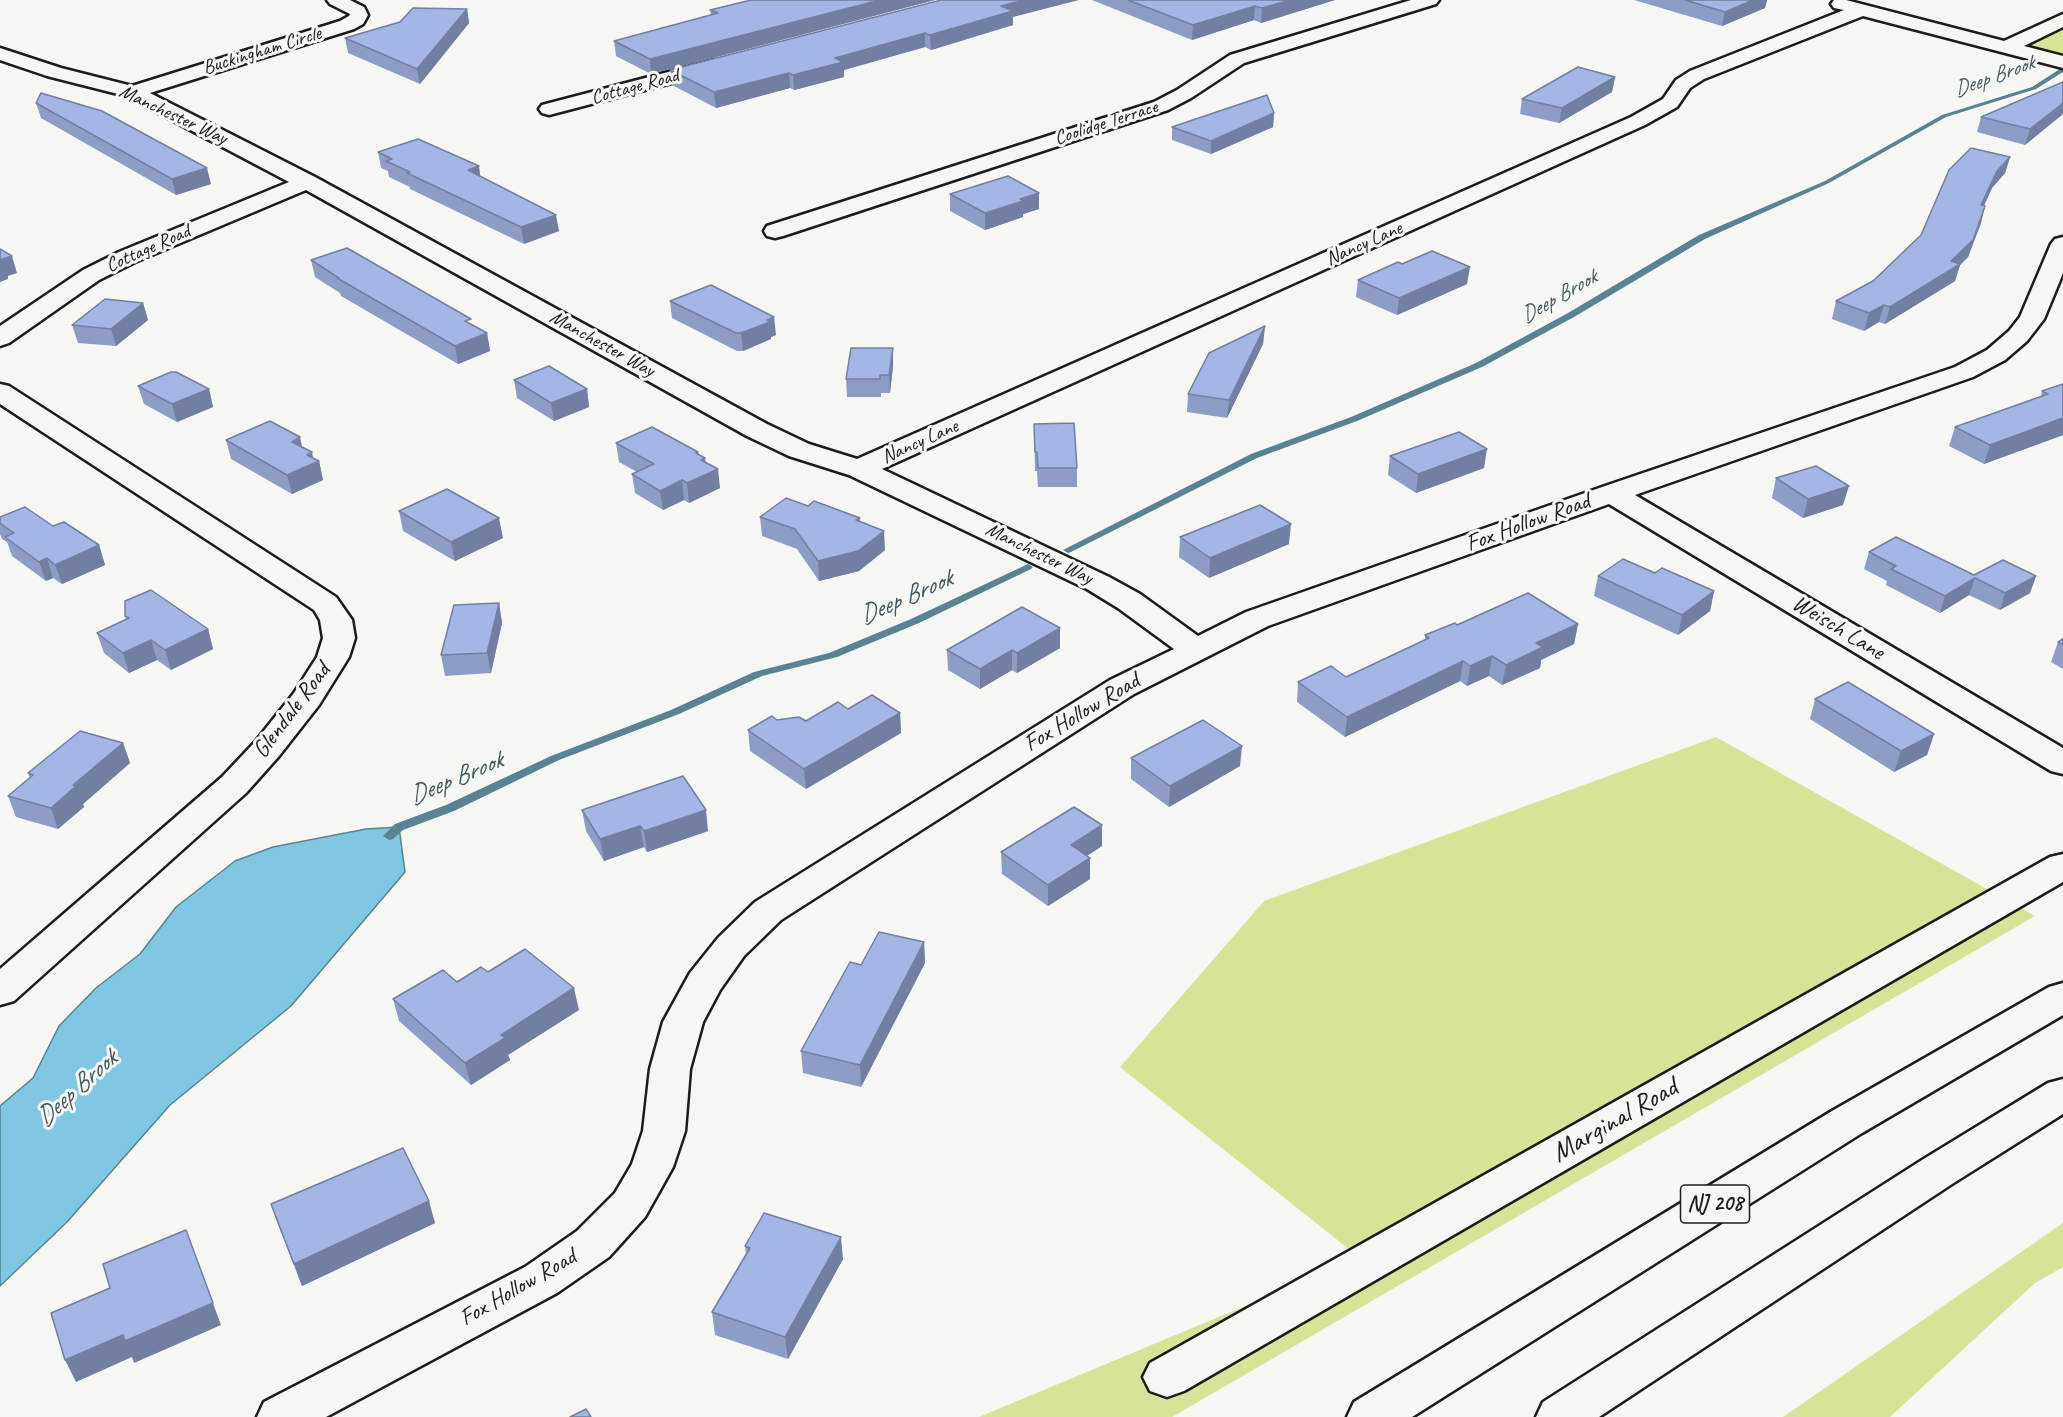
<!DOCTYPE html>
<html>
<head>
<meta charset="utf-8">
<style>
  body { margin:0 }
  canvas { display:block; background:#f6f6f2 }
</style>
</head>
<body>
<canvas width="2063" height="1417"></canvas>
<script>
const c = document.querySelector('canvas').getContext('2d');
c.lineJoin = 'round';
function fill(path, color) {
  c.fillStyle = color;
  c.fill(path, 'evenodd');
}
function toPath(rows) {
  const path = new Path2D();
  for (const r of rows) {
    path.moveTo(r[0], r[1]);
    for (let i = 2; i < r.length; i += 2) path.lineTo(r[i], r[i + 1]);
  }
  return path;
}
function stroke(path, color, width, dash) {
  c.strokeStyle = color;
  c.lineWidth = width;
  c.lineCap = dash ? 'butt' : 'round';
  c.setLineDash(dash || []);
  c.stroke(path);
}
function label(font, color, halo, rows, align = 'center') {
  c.font = font + ' Caveat,sans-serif';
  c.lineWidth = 6;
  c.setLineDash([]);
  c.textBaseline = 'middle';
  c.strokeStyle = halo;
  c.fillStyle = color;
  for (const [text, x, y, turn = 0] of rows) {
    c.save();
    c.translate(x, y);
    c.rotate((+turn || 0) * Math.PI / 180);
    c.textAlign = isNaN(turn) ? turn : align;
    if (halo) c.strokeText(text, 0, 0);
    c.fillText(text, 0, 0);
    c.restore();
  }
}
const green = toPath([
  [2063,19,2063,60,2014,47],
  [1716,737,2035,916,1172,1417,979,1417,1360,1258,1120,1067,1264,901],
  [2063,1223,2063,1267,2035,1283,1890,1417,1783,1417]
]);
const water = toPath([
  [399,827,405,872,291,1006,170,1105,67,1222,0,1286,0,1106,33,1078,59,1026,96,988,140,954,176,907,235,861,273,847,366,829,399,827]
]);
const stream = toPath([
  [2063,67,2063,72,2036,89,1946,117,1829,183,1705,239,1574,317,1482,367,1357,421,1257,458,1071,552,1068,553,1063,550,1251,454,1351,417,1476,363,1568,313,1699,235,1825,181,1942,115,2032,87,2063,67],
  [1028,564,1033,567,1031,569,919,623,837,657,762,676,679,714,559,760,454,811,403,830,393,839,389,840,383,836,395,824,446,805,551,756,671,710,754,672,829,653,911,619,1028,564]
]);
const minor = toPath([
  [327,0,350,0,364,7,368,15,363,24,354,29,150,93,315,177,767,424,809,444,857,459,1631,117,1663,99,1676,80,1690,71,1844,10,1834,8,1831,4,1834,0,1846,0,2004,41,2063,14,2063,27,2024,46,2063,56,2063,68,1863,16,1704,79,1690,88,1677,107,1645,125,882,469,1109,577,1140,594,1198,636,1246,612,1602,487,1955,367,1987,350,2009,331,2020,317,2051,244,2055,239,2063,237,2063,273,2044,319,2027,341,2005,360,1973,377,1635,495,2063,748,2063,774,2051,771,1609,504,1268,626,1134,694,781,920,744,956,720,990,703,1022,690,1069,685,1131,673,1167,645,1217,609,1257,557,1293,326,1417,257,1417,264,1402,525,1267,577,1231,615,1193,632,1164,643,1131,650,1069,663,1022,690,973,718,938,755,902,1110,680,1174,649,1118,608,1087,589,849,475,789,456,747,436,306,190,135,262,99,280,9,343,0,346,0,326,83,270,119,252,289,182,126,96,47,76,0,60,0,48,61,68,132,86,340,21,349,16,350,14,330,4,327,0],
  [1411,0,1439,0,1436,4,1244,63,1191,98,1168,110,783,236,775,238,767,236,764,231,767,226,1154,102,1177,90,1230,55,1411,0],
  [714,60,721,62,724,66,721,70,549,115,542,113,539,109,542,105,714,60],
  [0,384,9,386,336,597,352,620,355,638,349,657,319,705,279,756,246,793,14,1001,0,1005,0,969,222,777,255,742,294,693,317,657,323,638,320,620,314,610,0,404,0,384],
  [2063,854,2063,882,1184,1391,1167,1397,1150,1391,1143,1377,1150,1363,2050,857,2063,854]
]);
const highway = toPath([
  [2063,983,2063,1015,1862,1133,1412,1417,1347,1417,1354,1402,1832,1111,2049,987,2063,983],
  [2063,1079,2063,1114,1952,1184,1599,1417,1536,1417,1543,1402,1922,1160,2048,1083,2063,1079]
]);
const wall = toPath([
  [751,0,935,0,651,74,616,56,614,41,711,15,710,10],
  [1092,0,1335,0,1261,23,1254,20,1192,40],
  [1634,0,1767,0,1765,8,1722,26],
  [467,9,469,23,420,84,348,53,345,38,400,22],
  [1013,17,1013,25,931,50,925,47,844,70,844,77,794,90,790,88,716,108,672,85,670,70],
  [1615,77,1612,92,1559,123,1520,114,1522,99],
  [2063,82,2063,114,2025,145,1977,132,1981,117],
  [36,103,211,184,176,195,41,118],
  [1274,113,1273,127,1211,154,1172,140,1172,127],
  [378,152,480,177,559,231,524,244,410,189,410,187,389,177,388,171,381,168],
  [2010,157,2005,173,1992,188,1984,206,1981,223,1968,257,1960,265,1955,281,1885,324,1879,322,1864,331,1832,319,1836,301,1873,281],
  [950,194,1039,209,1023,214,1023,217,985,230,950,211],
  [311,260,472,325,487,333,490,351,458,364,341,296,340,293,315,277],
  [1358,280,1467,284,1397,315,1356,297],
  [670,301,776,335,771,337,771,339,743,351,737,351,672,318],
  [143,303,148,320,116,346,78,343,72,325],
  [1265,326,1263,344,1227,418,1187,412,1188,394],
  [893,366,890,393,881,393,881,397,847,397,846,379],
  [514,380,587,389,589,407,554,421,517,398],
  [2063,384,2063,435,1984,464,1949,446,1955,427,2041,396,2042,391],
  [138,386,209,389,213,407,177,422,144,404],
  [1034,424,1077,468,1077,487,1038,487,1037,471,1035,471],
  [226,440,302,447,313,458,319,461,323,480,292,494,231,459],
  [616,443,698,452,698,454,706,462,720,488,689,503,684,500,663,510,635,493,632,474,637,472,619,462],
  [1390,456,1484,468,1416,493,1388,475],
  [1776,478,1843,505,1803,518,1772,498],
  [808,506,860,518,860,522,885,550,859,571,819,581,797,549,762,536,760,517],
  [399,511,503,538,455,561,403,531],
  [0,517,53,526,99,545,105,565,62,584,53,578,46,581,12,556,7,542,2,539,0,534],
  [1180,537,1289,544,1209,578,1179,557],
  [1869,552,1974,575,2036,576,2030,593,2000,610,1969,595,1940,613,1886,585,1887,581,1864,569],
  [1655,573,1714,591,1710,611,1678,635,1594,596,1598,576],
  [499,603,502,623,491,673,445,676,441,655],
  [125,616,208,629,213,649,171,670,157,660,129,673,104,653,97,633,127,620],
  [1578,624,1574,644,1541,660,1540,668,1502,685,1489,676,1467,686,1460,681,1345,737,1297,702,1298,682,1346,677,1425,640,1425,635,1457,625],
  [2063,639,2063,669,2051,662,2058,642],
  [1060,648,1017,673,1012,670,980,689,948,670,947,650],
  [1815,699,1934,734,1927,755,1894,772,1810,719],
  [848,709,900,713,901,733,806,789,750,751,748,730,777,720,806,721],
  [123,743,130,763,83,804,84,807,58,829,16,817,8,796,30,778,28,773],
  [1131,758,1240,766,1169,807,1131,779],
  [582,810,708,831,647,852,644,847,604,861,586,831],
  [1102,846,1087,856,1090,858,1090,879,1048,906,1002,874,1001,852],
  [924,942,925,963,861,1087,803,1073,801,1051,861,965],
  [488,972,579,1010,508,1055,510,1060,471,1085,399,1021,393,999],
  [271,1204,435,1223,302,1286,279,1227],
  [745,1246,843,1259,788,1359,715,1335,712,1312,746,1254]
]);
const shadedWall = toPath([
  [880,0,935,0,651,74,650,59],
  [1024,0,1079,0,1013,17,1013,25,931,50,930,35,1001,6],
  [1290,0,1335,0,1261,23,1262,8],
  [1753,0,1767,0,1765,8,1722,26,1725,12],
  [1255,6,1254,20,1192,40,1193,25],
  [467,9,469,23,420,84,417,69],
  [925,33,925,47,844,70,844,77,794,90,793,75,835,58],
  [789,73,790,88,716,108,714,92],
  [1615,77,1612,92,1559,123,1562,108],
  [2063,103,2063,114,2025,145,2030,129],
  [1274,113,1273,127,1211,154,1211,141],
  [2010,157,2005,173,1992,188,1976,222,1981,205,1997,171],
  [479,166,481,182,468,170],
  [207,168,211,184,176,195,172,179],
  [1039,193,1039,209,1023,214,1023,217,985,230,985,213,1020,199],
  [1985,206,1981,223,1968,257,1960,265,1955,281,1885,324,1890,307,1951,261],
  [556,215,559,231,524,244,521,227],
  [12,256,17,273,8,276,8,279,0,282,0,260],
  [1470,267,1467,284,1397,315,1399,298],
  [143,303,148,320,116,346,111,329],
  [1884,305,1879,322,1864,331,1869,313],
  [774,317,776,335,771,337,771,339,743,351,741,333],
  [1265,326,1263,344,1227,418,1229,400],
  [487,333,490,351,458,364,455,346],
  [893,348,893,366,890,393,889,375],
  [209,389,213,407,177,422,172,404],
  [587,389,589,407,554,421,551,403],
  [2063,418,2063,435,1984,464,1990,445],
  [300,437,304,456,292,442],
  [1487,449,1484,468,1416,493,1418,474],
  [312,452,314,463,319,461,323,480,292,494,287,475,307,455],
  [705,458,707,474,718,469,720,488,689,503,687,483,701,460],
  [682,480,684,500,663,510,660,491],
  [1849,486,1843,505,1803,518,1808,499],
  [499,518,503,538,455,561,451,542],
  [1291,524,1289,544,1209,578,1210,558],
  [884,531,885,550,859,571,819,581,818,561],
  [99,545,105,565,62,584,55,565],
  [47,558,53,578,46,581,39,562],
  [2036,576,2030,593,2000,610,2005,593],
  [1975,578,1969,595,1940,613,1945,596],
  [1714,591,1710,611,1678,635,1682,615],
  [499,603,502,623,491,673,487,653],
  [1578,624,1574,644,1541,660,1540,668,1502,685,1506,665,1536,643],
  [1060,628,1060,648,1017,673,1017,653],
  [208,629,213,649,171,670,165,650],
  [151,640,157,660,129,673,123,653],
  [1012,650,1012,670,980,689,980,669],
  [1492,656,1489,676,1467,686,1470,666],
  [1463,661,1460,681,1345,737,1347,717],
  [900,713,901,733,806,789,804,769],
  [1934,734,1927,755,1894,772,1901,751],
  [123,743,130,763,83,804,84,807,58,829,51,808,73,785],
  [1242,746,1240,766,1169,807,1170,786],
  [706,810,708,831,647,852,644,831],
  [1102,825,1102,846,1071,866,1071,845],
  [640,826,644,847,604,861,600,839],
  [1090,858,1090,879,1048,906,1048,885],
  [924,942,925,963,861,1087,860,1065],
  [574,988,579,1010,508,1055,510,1060,471,1085,465,1063,501,1035],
  [429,1201,435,1223,302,1286,294,1264],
  [186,1230,221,1325,134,1363,132,1357,76,1382,65,1360,123,1335],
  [841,1237,843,1259,788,1359,785,1337]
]);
const building = toPath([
  [751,0,880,0,650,59,614,41,718,13,710,10,751,0],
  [941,0,1024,0,1001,6,1013,11,930,35,925,33,835,58,843,62,793,75,789,73,714,92,670,70,941,0],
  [1128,0,1290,0,1262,8,1255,6,1193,25,1128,0],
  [1685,0,1753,0,1725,12,1685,0],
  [413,8,467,9,417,69,345,38,400,22,413,8],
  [1578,67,1615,77,1562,108,1522,99,1578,67],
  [2063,82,2063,103,2030,129,1981,117,2063,82],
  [41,93,102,111,207,168,172,179,36,103,41,93],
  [1267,95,1274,113,1211,141,1172,127,1267,95],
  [418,139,479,166,468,170,556,215,521,227,407,173,410,172,386,161,392,159,378,152,418,139],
  [1971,148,2010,157,1997,171,1981,205,1985,206,1973,240,1951,261,1960,264,1890,307,1884,305,1869,313,1836,301,1873,281,1921,235,1949,170,1971,148],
  [1008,176,1039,193,1020,199,1023,201,985,213,950,194,1008,176],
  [347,248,471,319,465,321,487,333,455,346,337,278,339,278,311,260,347,248],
  [0,249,12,256,0,260,0,249],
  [1432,251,1470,267,1399,298,1358,280,1398,262,1402,264,1432,251],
  [711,285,774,317,767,320,770,322,741,333,736,333,670,301,711,285],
  [105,299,143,303,111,329,72,325,105,299],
  [1265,326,1229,400,1188,394,1209,353,1265,326],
  [851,348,893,348,889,375,880,375,880,379,846,379,851,348],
  [549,366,587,389,551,403,514,380,549,366],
  [171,372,176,372,209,389,172,404,138,386,171,372],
  [2063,384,2063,418,1990,445,1955,427,2048,394,2042,391,2063,384],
  [270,421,300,437,292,442,312,452,307,455,319,461,287,475,226,440,270,421],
  [1074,423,1077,468,1038,468,1037,452,1035,452,1034,424,1074,423],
  [652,427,698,452,696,453,705,458,701,460,718,469,687,483,682,480,660,491,632,474,654,464,616,443,652,427],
  [1459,432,1487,449,1418,474,1390,456,1459,432],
  [1816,466,1849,486,1808,499,1776,478,1816,466],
  [447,489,499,518,451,542,399,511,447,489],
  [786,498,808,506,814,501,860,518,856,520,884,531,858,551,818,561,795,529,760,517,786,498],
  [1260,505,1291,524,1210,558,1180,537,1260,505],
  [25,507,53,526,64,522,99,545,55,565,47,558,39,562,5,537,14,533,0,523,0,517,25,507],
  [1896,537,1974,575,2003,560,2036,576,2005,593,1975,578,1945,596,1891,569,1896,566,1869,552,1896,537],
  [1623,559,1655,573,1662,568,1714,591,1682,615,1598,576,1623,559],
  [151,590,208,629,165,650,151,640,123,653,97,633,129,618,125,616,125,601,151,590],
  [1528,593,1578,624,1536,643,1543,647,1506,665,1492,656,1470,666,1463,661,1347,717,1298,682,1331,666,1346,677,1429,638,1425,635,1455,623,1457,625,1528,593],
  [499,603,487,653,441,655,454,605,499,603],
  [1022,607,1060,628,1017,653,1012,650,980,669,947,650,1022,607],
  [2063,639,2063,644,2058,642,2063,639],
  [1848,682,1934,734,1901,751,1815,699,1848,682],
  [872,695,900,713,804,769,748,730,772,716,777,720,799,717,806,721,838,702,848,709,872,695],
  [1203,720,1242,746,1170,786,1131,758,1203,720],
  [80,731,123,743,73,785,76,786,51,808,8,796,33,775,28,773,80,731],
  [683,776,706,810,644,831,640,826,600,839,582,810,683,776],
  [1074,807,1102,825,1071,845,1090,858,1048,885,1001,852,1074,807],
  [879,932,924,942,860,1065,801,1051,850,962,861,965,879,932],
  [525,949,574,988,501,1035,505,1038,465,1063,393,999,443,970,457,982,481,967,488,972,525,949],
  [403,1148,429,1201,294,1264,271,1204,403,1148],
  [764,1213,841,1237,785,1337,712,1312,750,1248,745,1246,764,1213],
  [186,1230,213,1303,125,1341,123,1335,65,1360,51,1313,110,1288,103,1264,186,1230],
  [586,1409,591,1417,570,1417,586,1409]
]);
const farStreetnames = [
  ["Buckingham Circle",262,51,-17],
  ["Cottage Road",635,87,-15],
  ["Manchester Way",173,115,25],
  ["Coolidge Terrace",1106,123,-18],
  ["Nancy Lane",1364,244,-24],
  ["Cottage Road",148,249,-24],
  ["Manchester Way",602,344,29],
  ["Nancy Lane",920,442,-24],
  ["Manchester Way",1039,554,26]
];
const farWaternames = [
  ["Deep Brook",1994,77,-20],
  ["Deep Brook",1559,297,-30]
];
const shields = [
  [1715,1204,69]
];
const shieldNames = [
  ["NJ 208",1715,1204]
];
const streetNames = [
  ["Fox Hollow Road",1528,523,-20],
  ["Weisch Lane",1838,628,31],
  ["Glendale Road",292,711,-53],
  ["Fox Hollow Road",1082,713,-31],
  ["Fox Hollow Road",518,1288,-30]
];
const waterNames = [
  ["Deep Brook",906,598,-24],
  ["Deep Brook",456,779,-23],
  ["Deep Brook",77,1089,-42]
];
const nearStreetnames = [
  ["Marginal Road",1615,1121,-30]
];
fill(green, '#d6e498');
fill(water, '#80c7e1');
stroke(water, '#588392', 1.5);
fill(stream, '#588392');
stroke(minor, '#1c1c1c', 5);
stroke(highway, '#1c1c1c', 5);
fill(minor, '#f6f6f2');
fill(highway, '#f6f6f2');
fill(wall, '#8d9dc5');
fill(shadedWall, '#737fa0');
fill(building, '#a4b6e5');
stroke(building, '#737fa0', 1.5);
label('20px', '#1c1c1c', '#f6f6f2', farStreetnames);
label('italic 22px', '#3f5861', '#f6f6f2', farWaternames);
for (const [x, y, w] of shields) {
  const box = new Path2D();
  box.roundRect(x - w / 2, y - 19, w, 38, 4.5);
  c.fillStyle = '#f6f6f2';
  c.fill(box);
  stroke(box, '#1c1c1c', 1.5);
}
label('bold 22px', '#1c1c1c', null, shieldNames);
label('24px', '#1c1c1c', '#f6f6f2', streetNames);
label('italic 26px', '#3f5861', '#f6f6f2', waterNames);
label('28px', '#1c1c1c', '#f6f6f2', nearStreetnames);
</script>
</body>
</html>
